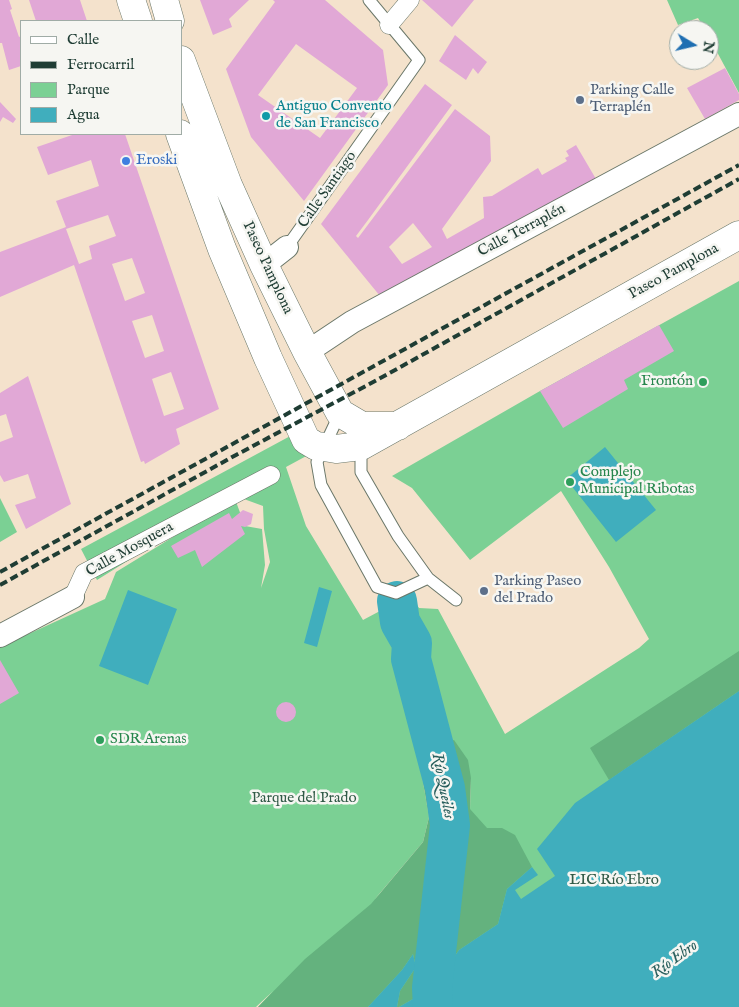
<!DOCTYPE html>
<html>
<head>
<meta charset="utf-8">
<style>
  body { margin:0 }
  #map { position:relative; width:739px; height:1007px; overflow:hidden; background:#f4e2cc; font-family:"IM FELL English",serif }
  canvas { display:block }
  .legend { position:absolute; left:20px; top:20px; width:162px; height:115px; box-sizing:border-box; background:#f6f6f2; border:1px solid #a0aca6; margin:0; padding:6px 9px; list-style:none; font-size:15px; color:#1f3d34 }
  .legend li { display:flex; align-items:center; gap:10px; height:25px }
  .legend b { width:25px; border:1px solid #a0aca6 }
  .north { position:absolute; left:669px; top:20px; width:50px; height:50px; box-sizing:border-box; background:#f6f6f2; border:1px solid #a0aca6; border-radius:50%; rotate:99deg; font-size:14px; font-weight:700; line-height:20px; text-align:center; color:#1f3d34 }
  .north::after { content:''; display:block; margin:auto; width:18px; height:22px; background:#1f6fb2; clip-path:polygon(50% 0,100% 100%,50% 72%,0 100%) }
</style>
</head>
<body>
<div id="map">
<canvas width="739" height="1007"></canvas>
<ul class="legend">
<li><b style="height:6px;background:#fff"></b>Calle</li>
<li><b style="height:6px;background:#1f3d34"></b>Ferrocarril</li>
<li><b style="height:14px;background:#7bd094"></b>Parque</li>
<li><b style="height:14px;background:#40aebd"></b>Agua</li>
</ul>
<div class="north">N</div>
</div>
<script>
const c = document.querySelector('canvas').getContext('2d');
c.lineJoin = 'round';
function fill(path, color) {
  c.fillStyle = color;
  c.fill(path, 'evenodd');
}
function toPath(rows) {
  const path = new Path2D();
  for (const r of rows) {
    if (r.length === 3) {
      path.moveTo(r[0] + r[2], r[1]);
      path.arc(r[0], r[1], r[2], 0, 2 * Math.PI);
      continue;
    }
    path.moveTo(r[0], r[1]);
    for (let i = 2; i < r.length; i += 2) path.lineTo(r[i], r[i + 1]);
  }
  return path;
}
function stroke(path, color, width, dash) {
  c.strokeStyle = color;
  c.lineWidth = width;
  c.lineCap = dash ? 'butt' : 'round';
  c.setLineDash(dash || []);
  c.stroke(path);
}
function label(font, color, halo, rows, align = 'center') {
  c.font = font + ' "IM FELL English",serif';
  c.lineWidth = 5;
  c.setLineDash([]);
  c.textBaseline = 'middle';
  c.strokeStyle = halo;
  c.fillStyle = color;
  for (const [text, x, y, turn = 0] of rows) {
    c.save();
    c.translate(x, y);
    c.rotate((+turn || 0) * Math.PI / 180);
    c.textAlign = isNaN(turn) ? turn : align;
    if (halo) c.strokeText(text, 0, 0);
    c.fillText(text, 0, 0);
    c.restore();
  }
}
const green = toPath([
  [667,0,739,0,739,93,709,37,709,30,705,30,698,18,678,25],
  [739,281,739,1007,258,1007,273,991,256,1007,0,1007,0,647,105,599,116,572,235,499,245,526,262,529,265,565,261,588,270,562,264,529,263,506,233,495,97,580,81,549,294,434,310,454,286,467,306,526,363,620,410,595,419,608,438,609,505,734,639,648,649,639,609,567,561,491,470,560,412,488,392,476,540,391],
  [418,753,471,778,470,809,375,899,423,842,429,817],
  [0,498,17,532,0,542]
]);
const forest = toPath([
  [739,651,739,691,609,780,590,748],
  [454,740,468,760,471,778,470,809,487,828,502,828,515,835,532,867,507,889,498,924,459,950,432,988,399,1007,397,1007,400,991,416,967,413,954,402,970,368,1007,258,1007,305,959,371,904,423,842,429,817,418,753]
]);
const water = toPath([
  [605,447,656,510,616,542,566,479],
  [319,587,332,591,317,647,304,643],
  [128,590,177,609,148,685,99,666],
  [739,691,739,1007,399,1007,432,988,459,950,498,924,507,889,532,867,538,875,515,890,521,899,555,876,537,849,575,803],
  [413,954,416,967,400,991,397,1007,368,1007,402,970]
]);
const river = toPath([
  [397,601,400,622,412,643,411,659,445,788,450,825,432,988,433,1007]
]);
const building = toPath([
  [0,0,9,0,12,9,10,10,19,37,21,36,21,66,9,70,2,43,0,43],
  [29,0,80,0,87,21,36,21],
  [200,0,249,0,229,19,232,27,213,35],
  [273,0,325,0,383,50,388,85,304,201,251,137,226,69,275,2],
  [296,44,357,88,320,138,258,95],
  [422,0,474,0,452,27],
  [455,35,487,62,478,74,473,68,466,80,439,61],
  [725,68,739,94,739,100,705,119,687,88],
  [425,84,452,105,368,220,356,236,358,238,455,109,490,136,491,161,442,229,447,239,484,218,483,197,492,196,538,168,542,175,567,161,565,158,569,156,566,151,576,145,596,179,380,296,321,224],
  [413,223,432,247,402,264,389,247],
  [0,102,16,119,13,123,3,117,0,122],
  [75,134,125,134,219,409,176,429,180,444,145,464,144,461,141,462,74,265,0,297,0,252,66,227,56,201,99,186,91,160,48,175,37,147],
  [108,215,116,236,89,246,92,259,79,264,66,229],
  [132,258,145,293,125,301,112,264],
  [152,315,164,351,145,358,132,321],
  [171,372,184,409,164,416,152,379],
  [659,325,674,351,624,380,628,389,563,428,540,391],
  [28,376,71,504,26,529,15,505,36,498,28,474,4,482,0,475,0,442,13,437,6,414,0,416,0,393],
  [243,510,253,514,251,524,245,527,241,526,245,534,202,567,195,550,178,558,171,546,229,513,232,519],
  [0,660,19,693,0,704],
  [286,712,10]
]);
const service = toPath([
  [287,247,419,60,369,0],
  [340,413,317,462,321,485,377,587,396,593,428,578],
  [361,445,361,472,398,536,428,578,456,600]
]);
const pedestrian = toPath([
  [389,25,410,0],
  [73,597,84,573,271,475]
]);
const minor = toPath([
  [264,265,287,247],
  [307,352,352,322,739,114],
  [0,636,73,597]
]);
const secondary = toPath([
  [131,0,138,21],
  [164,0,170,21],
  [181,60,228,185,264,265,307,352,340,413,362,426,398,426],
  [180,134,222,249,268,358,306,440,316,446,324,447,336,449,361,446,739,235]
]);
const rail = toPath([
  [0,572,739,165],
  [0,585,236,455,377,380,739,179]
]);
const markers = [
  [580,100,5,"#5c6f8a"],
  [266,116,5,"#0f9aa8"],
  [126,161,5,"#3f7fe0"],
  [703,382,5,"#2e9e5b"],
  [570,482,5,"#2e9e5b"],
  [484,591,5,"#5c6f8a"],
  [100,740,5,"#2e9e5b"]
];
const serviceNames = [
  ["Parking Calle",590,91],
  ["Terraplén",590,108],
  ["Parking Paseo",494,582],
  ["del Prado",494,599]
];
const cultureNames = [
  ["Antiguo Convento",276,107],
  ["de San Francisco",276,124]
];
const shopNames = [
  ["Eroski",136,161]
];
const streetNames = [
  ["Calle Santiago",328,190,-55],
  ["Calle Terraplén",522,231,-28],
  ["Paseo Pamplona",267,268,65],
  ["Paseo Pamplona",674,272,-29],
  ["Calle Mosquera",130,550,-29]
];
const leisureNames = [
  ["Frontón",693,382,"right"],
  ["Complejo",580,473],
  ["Municipal Ribotas",580,490],
  ["SDR Arenas",110,740]
];
const parkNames = [
  ["Parque del Prado",304,799],
  ["LIC Río Ebro",614,881]
];
const waterNames = [
  ["Río Queiles",442,786,79],
  ["Río Ebro",675,960,-36]
];
fill(green, '#7bd094');
fill(forest, '#64b27e');
fill(water, '#40aebd');
stroke(river, '#40aebd', 40);
fill(building, '#e1a8d6');
stroke(service, '#6a7769', 13);
stroke(pedestrian, '#6a7769', 19);
stroke(minor, '#6a7769', 24);
stroke(secondary, '#6a7769', 29);
stroke(service, '#fff', 11);
stroke(pedestrian, '#fff', 18);
stroke(minor, '#fff', 22);
stroke(secondary, '#fff', 28);
stroke(rail, '#1f3d34', 4, [8, 4]);
for (const [x, y, r, color] of markers) {
  const dot = new Path2D();
  dot.arc(x, y, r, 0, 2 * Math.PI);
  c.fillStyle = color;
  c.fill(dot);
  stroke(dot, '#f6f6f2', 2);
}
label('15px', '#4e5e75', '#f6f6f2', serviceNames, 'left');
label('15px', '#0d838f', '#f6f6f2', cultureNames, 'left');
label('15px', '#366cbe', '#f6f6f2', shopNames, 'left');
label('15px', '#1f3d34', '#f6f6f2', streetNames);
label('15px', '#27864d', '#f6f6f2', leisureNames, 'left');
label('15px', '#315a47', '#f6f6f2', parkNames);
label('italic 16px', '#295f5d', '#f6f6f2', waterNames);
</script>
</body>
</html>
